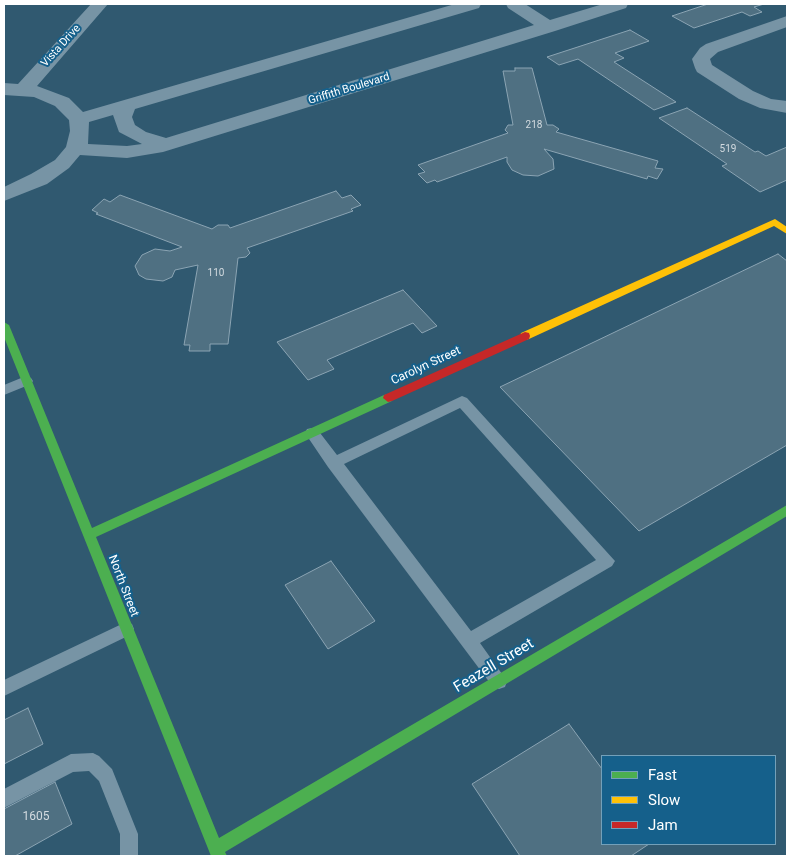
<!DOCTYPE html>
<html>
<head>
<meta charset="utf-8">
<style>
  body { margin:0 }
  #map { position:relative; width:791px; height:860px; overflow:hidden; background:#305970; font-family:Roboto,sans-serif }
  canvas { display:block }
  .frame { position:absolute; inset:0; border:5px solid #fff; pointer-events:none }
  .legend { position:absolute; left:601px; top:755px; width:175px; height:90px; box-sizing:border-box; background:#15608b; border:1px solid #73a0b9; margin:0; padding:6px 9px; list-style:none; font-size:15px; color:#fff }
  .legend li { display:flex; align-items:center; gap:10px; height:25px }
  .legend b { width:25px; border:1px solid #73a0b9 }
</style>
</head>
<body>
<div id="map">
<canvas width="791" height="860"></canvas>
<div class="frame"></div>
<ul class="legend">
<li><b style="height:6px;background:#4caf50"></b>Fast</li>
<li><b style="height:6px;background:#ffc107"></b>Slow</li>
<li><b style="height:6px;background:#c62828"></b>Jam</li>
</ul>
</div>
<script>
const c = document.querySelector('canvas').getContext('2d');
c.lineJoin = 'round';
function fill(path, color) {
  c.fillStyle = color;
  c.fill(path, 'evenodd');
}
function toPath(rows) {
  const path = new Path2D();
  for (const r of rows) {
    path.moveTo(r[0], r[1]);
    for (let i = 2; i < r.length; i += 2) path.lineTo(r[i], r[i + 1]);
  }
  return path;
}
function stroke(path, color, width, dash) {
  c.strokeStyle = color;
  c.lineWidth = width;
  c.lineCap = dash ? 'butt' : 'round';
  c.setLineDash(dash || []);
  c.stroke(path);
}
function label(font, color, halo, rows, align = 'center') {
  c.font = font + ' Roboto,sans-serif';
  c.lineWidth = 4;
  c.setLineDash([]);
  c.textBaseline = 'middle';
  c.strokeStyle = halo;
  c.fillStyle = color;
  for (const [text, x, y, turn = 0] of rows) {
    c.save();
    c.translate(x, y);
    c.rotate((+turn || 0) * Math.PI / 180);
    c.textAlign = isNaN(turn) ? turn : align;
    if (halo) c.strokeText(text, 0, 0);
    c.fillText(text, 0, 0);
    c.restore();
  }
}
const building = toPath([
  [708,4,764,4,754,7,762,12,750,16,742,12,694,28,672,16,708,4],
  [630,30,649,41,615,53,624,58,614,62,676,102,654,110,578,59,559,65,547,57,630,30],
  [515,68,532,68,547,125,553,125,559,129,556,132,658,161,655,168,663,169,657,179,648,176,647,179,544,149,553,159,554,169,538,176,523,175,512,170,507,162,507,157,437,182,435,180,427,183,418,174,425,172,418,165,508,133,505,130,508,125,513,125,503,71,515,71,515,68],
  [687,108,755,152,758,151,766,156,787,147,787,180,760,192,722,166,727,164,659,118,687,108],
  [336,191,342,198,351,195,361,205,351,209,353,211,247,248,250,253,246,257,238,258,228,344,210,344,210,351,189,351,190,345,184,345,198,265,175,270,172,277,163,281,146,279,139,275,135,266,142,255,155,249,170,251,182,247,96,214,98,213,92,210,104,199,110,202,120,195,212,229,218,225,228,225,230,228,336,191],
  [778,254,787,261,787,445,639,531,500,387,778,254],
  [403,290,437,326,422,333,413,323,327,360,334,369,308,380,277,342,403,290],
  [331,561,375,621,328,649,285,585,331,561],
  [28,708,43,744,4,764,4,720,28,708],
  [569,724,602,769,602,844,649,844,631,856,520,856,472,784,569,724],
  [55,782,72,824,15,856,4,856,4,809,55,782]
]);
const lane = toPath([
  [26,376,31,378,33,381,31,384,4,395,4,385,26,376],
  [462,396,467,398,615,561,612,566,480,643,507,681,505,687,499,689,493,687,328,467,305,433,307,429,312,428,317,429,337,455,462,396],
  [460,408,596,560,471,631,344,464,460,408],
  [126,622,132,624,134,629,132,634,4,696,4,680,126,622],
  [93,753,99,756,112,769,138,834,138,856,120,856,120,834,99,781,89,771,73,772,4,808,4,789,71,754,93,753]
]);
const street = toPath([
  [91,4,108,4,37,86,69,98,83,112,455,4,481,4,479,8,135,109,132,117,135,125,146,132,166,138,534,25,508,8,506,4,525,4,550,20,603,4,628,4,626,8,555,31,163,152,127,158,80,155,69,168,47,184,4,201,4,187,31,174,55,160,66,147,70,131,69,120,55,106,34,97,4,95,4,83,18,84,91,4],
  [113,115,119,132,142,144,127,146,88,144,89,122,113,115],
  [787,16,787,27,718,52,710,59,712,65,753,91,771,99,787,101,787,113,760,108,739,99,697,72,695,68,692,59,700,48,706,44,787,16]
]);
const fast = toPath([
  [4,322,9,325,92,528,384,395,388,394,393,398,392,401,96,537,219,838,787,505,787,516,225,852,227,856,211,856,4,337,4,322]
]);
const slow = toPath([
  [775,219,787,227,787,234,774,226,529,339,525,340,520,336,521,333,775,219]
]);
const jam = toPath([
  [525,332,529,333,530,336,529,339,392,401,388,402,383,398,384,395,525,332]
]);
const numberNames = [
  ["218",534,125],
  ["519",728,149],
  ["110",216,273]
];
const farStreetnames = [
  ["Vista Drive",61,46,-48],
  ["Griffith Boulevard",349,89,-17]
];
const streetNames = [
  ["Carolyn Street",426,366,-25],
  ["North Street",123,586,69]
];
const nearNumbernames = [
  ["1605",36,817]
];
const nearStreetnames = [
  ["Feazell Street",494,666,-31]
];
fill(building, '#4f7082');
stroke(building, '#8ba4b3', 1);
fill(lane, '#7794a5');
fill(street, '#7794a5');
fill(fast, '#4caf50');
fill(slow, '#ffc107');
fill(jam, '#c62828');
label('10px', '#d3dbe0', null, numberNames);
label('11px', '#fff', '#15608b', farStreetnames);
label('12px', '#fff', '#15608b', streetNames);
label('12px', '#d3dbe0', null, nearNumbernames);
label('15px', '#fff', '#15608b', nearStreetnames);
</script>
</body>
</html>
